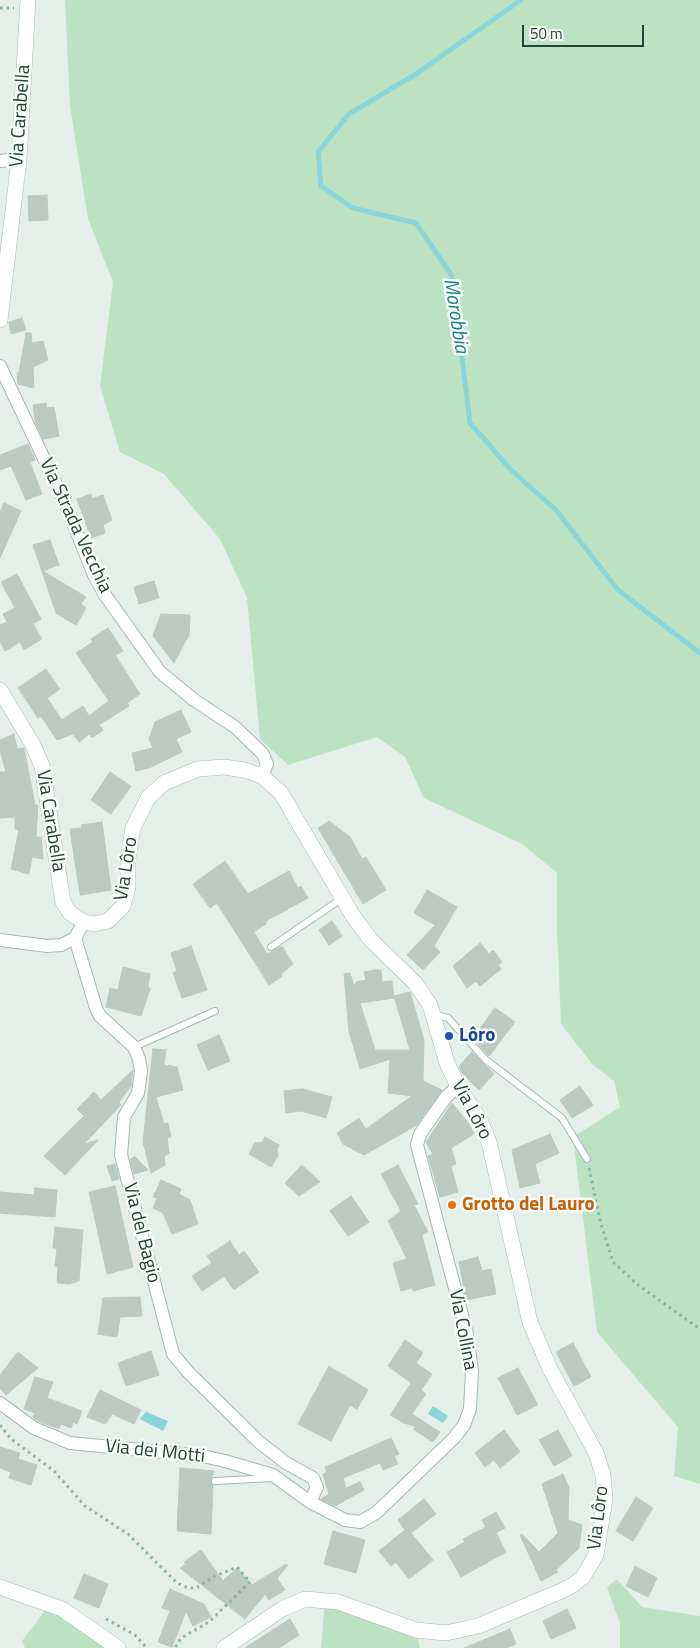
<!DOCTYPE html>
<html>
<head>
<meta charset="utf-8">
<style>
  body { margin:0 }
  #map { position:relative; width:700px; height:1648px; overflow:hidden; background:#e5efe9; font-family:"Titillium Web",sans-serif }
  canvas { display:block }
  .scale { position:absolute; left:522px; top:25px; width:122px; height:22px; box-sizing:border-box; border:2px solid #224336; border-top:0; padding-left:6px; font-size:15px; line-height:18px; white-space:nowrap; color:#224336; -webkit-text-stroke:4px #f6fbf8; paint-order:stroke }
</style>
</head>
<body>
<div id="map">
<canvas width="700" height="1648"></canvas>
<div class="scale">50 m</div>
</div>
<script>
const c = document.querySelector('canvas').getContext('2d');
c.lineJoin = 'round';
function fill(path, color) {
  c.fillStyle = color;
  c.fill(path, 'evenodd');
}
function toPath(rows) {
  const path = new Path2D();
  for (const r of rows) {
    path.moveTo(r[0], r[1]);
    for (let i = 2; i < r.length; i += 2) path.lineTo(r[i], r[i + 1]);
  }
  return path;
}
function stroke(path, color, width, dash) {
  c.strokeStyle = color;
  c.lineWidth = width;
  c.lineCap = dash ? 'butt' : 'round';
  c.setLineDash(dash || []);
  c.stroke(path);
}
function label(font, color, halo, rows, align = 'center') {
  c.font = font + ' "Titillium Web",sans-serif';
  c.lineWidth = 5;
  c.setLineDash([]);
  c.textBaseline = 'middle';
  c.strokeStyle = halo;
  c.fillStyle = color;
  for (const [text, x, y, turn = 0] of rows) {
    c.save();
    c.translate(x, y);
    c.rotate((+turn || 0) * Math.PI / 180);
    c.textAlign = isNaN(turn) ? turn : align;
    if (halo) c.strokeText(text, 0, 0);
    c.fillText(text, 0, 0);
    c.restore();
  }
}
const green = toPath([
  [65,0,700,0,700,1484,674,1476,678,1427,597,1332,573,1137,620,1107,614,1081,593,1065,561,1024,557,929,557,873,522,844,424,798,405,757,377,737,288,765,260,739,247,598,220,539,164,474,120,452,100,386,113,282,88,219,70,106],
  [617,1579,642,1607,700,1616,700,1648,620,1648,620,1624,607,1587],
  [325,1600,416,1630,420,1648,321,1648],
  [50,1604,118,1648,25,1648,22,1641]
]);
const water = toPath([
  [433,1406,448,1416,443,1423,428,1414],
  [146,1412,168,1421,163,1431,140,1419]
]);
const stream = toPath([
  [521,0,416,74,349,114,318,152,321,186,353,208,416,223,452,276,470,423,511,470,556,510,618,590,700,653]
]);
const building = toPath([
  [47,195,48,220,29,221,28,196,47,195],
  [22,318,26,330,11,334,9,322,22,318],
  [26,333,31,333,32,343,43,341,48,360,33,367,34,388,18,384,17,373,19,373,26,333],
  [46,403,47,408,54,407,59,436,43,439,35,421,33,405,46,403],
  [28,444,35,460,30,462,42,494,26,500,11,466,0,470,0,455,28,444],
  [91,494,92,499,103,495,112,520,103,525,105,533,91,538,77,499,91,494],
  [4,503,21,511,0,558,0,512,4,503],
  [50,540,59,565,43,571,86,597,81,604,86,608,76,625,56,613,33,545,50,540],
  [17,574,41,619,33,624,42,639,24,650,20,642,5,651,0,641,0,625,7,622,3,614,15,608,1,582,17,574],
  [154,581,159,598,139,604,134,587,154,581],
  [161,614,190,615,189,635,174,663,153,636,161,614],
  [108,628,123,651,115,655,140,694,127,703,129,706,99,725,103,730,92,738,89,734,79,742,73,734,57,740,41,716,38,718,18,688,46,669,60,689,47,698,62,720,83,706,89,716,109,701,76,653,93,642,91,639,108,628],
  [181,710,191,732,176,739,182,752,149,768,136,771,132,753,153,748,149,739,155,722,181,710],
  [14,734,17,749,24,748,35,805,38,805,36,837,41,837,43,859,32,857,29,874,11,869,19,830,15,829,15,817,0,818,0,772,6,772,0,750,0,740,14,734],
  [110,772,131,786,111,814,91,800,110,772],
  [329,821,350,837,362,859,366,857,386,890,363,904,318,828,329,821],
  [102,822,111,890,80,895,70,829,82,828,81,825,102,822],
  [225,861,248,894,289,871,298,888,301,886,308,898,266,921,266,924,254,932,267,954,282,946,293,964,281,974,282,976,269,985,217,903,210,908,193,884,225,861],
  [427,890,457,907,434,946,440,952,423,970,407,955,435,925,414,913,427,890],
  [332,921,342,936,329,945,319,930,332,921],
  [480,943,489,954,493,950,502,962,498,965,501,969,480,986,476,981,467,988,453,966,480,943],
  [191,946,207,990,182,998,173,973,177,971,171,953,191,946],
  [123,967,150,974,148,986,150,989,141,1016,106,1007,110,988,118,990,123,967],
  [375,970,381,970,382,982,392,981,394,998,360,1003,375,1050,410,1050,394,996,410,992,424,1040,423,1081,442,1090,417,1125,364,1155,343,1144,337,1133,359,1118,366,1129,412,1096,388,1093,390,1059,360,1069,349,1031,344,974,350,973,354,986,356,982,366,980,364,972,375,970],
  [495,1008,515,1022,489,1056,473,1038,495,1008],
  [219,1035,230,1061,208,1070,197,1045,219,1035],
  [153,1049,166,1050,164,1065,177,1067,183,1090,156,1097,164,1124,168,1123,171,1137,167,1138,169,1153,164,1157,165,1165,151,1173,143,1142,153,1049],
  [472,1052,494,1074,479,1090,462,1073,459,1066,472,1052],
  [133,1070,131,1086,119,1102,121,1105,84,1144,98,1140,65,1175,44,1156,84,1116,77,1109,94,1092,101,1100,133,1070],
  [580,1086,593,1105,572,1118,560,1100,580,1086],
  [302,1089,332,1097,326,1118,301,1111,286,1113,284,1091,302,1089],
  [452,1103,469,1124,474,1134,451,1148,456,1164,451,1166,458,1192,440,1197,428,1156,433,1154,426,1142,452,1103],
  [550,1134,559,1153,535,1164,540,1183,520,1188,512,1150,550,1134],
  [265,1137,279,1145,277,1149,278,1156,271,1167,249,1154,255,1143,263,1142,265,1137],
  [135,1157,148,1170,134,1174,130,1159,135,1157],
  [115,1164,119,1179,112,1181,107,1166,115,1164],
  [302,1165,320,1182,299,1196,285,1183,302,1165],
  [398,1165,418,1204,414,1205,428,1232,422,1235,435,1285,413,1291,412,1288,401,1291,393,1263,407,1259,388,1221,401,1211,381,1174,398,1165],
  [161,1180,181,1189,179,1194,190,1200,198,1224,172,1234,163,1213,153,1208,157,1198,153,1197,161,1180],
  [115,1186,133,1267,107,1274,89,1192,115,1186],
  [35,1188,57,1190,55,1217,0,1213,0,1192,34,1195,35,1188],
  [351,1196,369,1222,348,1236,330,1211,351,1196],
  [55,1227,83,1230,79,1281,69,1284,57,1283,58,1266,55,1266,57,1248,53,1248,55,1227],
  [230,1241,239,1255,244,1251,259,1272,234,1290,224,1276,202,1291,192,1276,212,1263,207,1256,230,1241],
  [478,1257,482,1271,491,1269,496,1294,466,1300,459,1262,478,1257],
  [140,1297,142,1316,120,1317,117,1337,98,1334,103,1298,140,1297],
  [405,1340,423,1353,416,1363,432,1374,421,1390,388,1366,405,1340],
  [573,1343,591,1377,574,1386,556,1352,573,1343],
  [151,1351,159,1375,126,1386,118,1363,151,1351],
  [18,1352,38,1368,6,1395,0,1388,0,1375,18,1352],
  [329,1366,368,1390,357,1409,350,1405,331,1441,298,1424,329,1366],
  [518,1368,538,1405,517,1415,498,1378,518,1368],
  [35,1377,53,1382,47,1398,82,1411,77,1424,73,1422,71,1428,61,1424,59,1429,38,1421,33,1417,35,1413,24,1409,35,1377],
  [411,1383,426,1394,412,1414,440,1432,433,1442,413,1429,417,1427,404,1423,390,1415,411,1383],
  [100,1390,141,1410,134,1424,112,1414,105,1424,87,1417,100,1390],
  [504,1430,520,1452,500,1468,494,1460,485,1467,475,1453,504,1430],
  [558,1430,572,1456,554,1466,539,1440,558,1430],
  [391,1438,399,1454,394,1456,398,1464,383,1470,380,1463,343,1478,346,1488,360,1482,364,1490,335,1506,321,1499,329,1494,323,1474,327,1472,325,1467,391,1438],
  [0,1447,20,1453,18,1459,37,1465,31,1485,9,1478,11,1472,0,1468,0,1447],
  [180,1468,214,1471,210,1481,213,1485,211,1534,177,1531,180,1468],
  [563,1474,569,1488,568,1520,582,1525,579,1548,556,1570,558,1572,541,1581,520,1535,522,1534,539,1552,558,1533,542,1484,563,1474],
  [636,1497,653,1508,633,1541,616,1531,636,1497],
  [424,1499,436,1514,411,1533,433,1560,409,1579,396,1562,391,1566,379,1551,405,1530,398,1520,424,1499],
  [496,1512,505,1528,496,1533,506,1552,461,1577,447,1552,465,1542,463,1539,486,1527,482,1520,496,1512],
  [333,1531,365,1540,356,1573,324,1564,333,1531],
  [201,1550,223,1581,237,1568,252,1585,286,1564,288,1565,277,1578,285,1590,269,1600,265,1594,245,1619,180,1568,186,1564,184,1562,201,1550],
  [635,1566,657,1578,648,1597,626,1586,635,1566],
  [84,1574,108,1584,99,1608,74,1598,84,1574],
  [170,1589,204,1604,211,1617,193,1626,186,1611,172,1647,158,1642,170,1611,162,1608,170,1589],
  [567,1609,576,1628,551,1639,543,1621,567,1609],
  [290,1619,299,1635,279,1648,245,1648,290,1619],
  [510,1629,516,1644,506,1648,464,1648,510,1629]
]);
const path = toPath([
  [0,8,14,8],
  [589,1168,601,1224,613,1262,638,1285,700,1329],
  [0,1425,11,1439,54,1471,85,1506,128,1534,177,1583,188,1588,196,1588,215,1576,237,1567,250,1582,209,1622,181,1638,175,1648],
  [106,1619,135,1635,147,1648]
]);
const lane = toPath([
  [271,947,341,899],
  [433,1014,448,1018,486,1060,562,1118,587,1159],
  [134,1047,215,1011],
  [215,1481,273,1478]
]);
const street = toPath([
  [0,161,19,159],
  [0,366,65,503,94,575,105,595,160,672,194,700,235,727,263,754,267,764,262,776],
  [84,922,75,938,96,1008,100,1016,134,1047,139,1059,141,1071,138,1093,124,1117,121,1155,173,1354,188,1372,259,1442,286,1463,313,1478,317,1487,310,1502],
  [0,940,47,946,61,945,75,938],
  [0,1403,34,1428,70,1443,203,1456,225,1461,273,1475,310,1502,345,1520,360,1522,376,1513,454,1438,464,1425,470,1409,472,1371,467,1334,417,1145,420,1134,446,1097,458,1086]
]);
const secondary = toPath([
  [0,320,19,159,28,0],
  [0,690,33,745,42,766,63,902,70,913,84,922,94,924,108,921,123,906,128,887,128,858,133,828,148,798,164,783,198,769,224,767,244,770,262,776,281,793,353,916,370,939,415,983,430,1005,447,1063,458,1086,480,1120,489,1142,530,1322,550,1369,596,1453,603,1475,605,1499,596,1555,583,1577,573,1585,559,1592,478,1626,446,1633,416,1630,338,1602,305,1599,282,1609,224,1648],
  [0,1587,62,1609,118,1648]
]);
const markers = [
  [449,1036,5,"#1a4fb4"],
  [452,1205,5,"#e8710a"]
];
const streetNames = [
  ["Via Carabella",21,116,-86],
  ["Via Strada Vecchia",75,526,65],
  ["Via Carabella",50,821,81],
  ["Via Lôro",127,869,-81],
  ["Via Lôro",471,1110,62],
  ["Via del Bagio",141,1233,76],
  ["Via Collina",462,1330,79],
  ["Via dei Motti",155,1452,6],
  ["Via Lôro",599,1518,-83]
];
const transitNames = [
  ["Lôro",459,1036]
];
const foodNames = [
  ["Grotto del Lauro",462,1205]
];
const waterNames = [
  ["Morobbia",455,316,81]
];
fill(green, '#bde2c2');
fill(water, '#89d5d8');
stroke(stream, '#89d5d8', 5);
fill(building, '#bacac2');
stroke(building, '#b7cabf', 1);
stroke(lane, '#a7b8b0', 8);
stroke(street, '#a7b8b0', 14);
stroke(secondary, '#a2bcb0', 16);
stroke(path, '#83b59f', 3, [2.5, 4]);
stroke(lane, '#fff', 6);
stroke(street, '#fff', 12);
stroke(secondary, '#fff', 15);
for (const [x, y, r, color] of markers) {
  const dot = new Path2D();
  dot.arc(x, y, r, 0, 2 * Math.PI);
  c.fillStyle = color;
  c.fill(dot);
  stroke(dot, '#f6fbf8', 2);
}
label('19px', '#224336', '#f6fbf8', streetNames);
label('bold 19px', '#164399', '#f6fbf8', transitNames, 'left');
label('bold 19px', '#c56008', '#f6fbf8', foodNames, 'left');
label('italic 20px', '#168085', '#f6fbf8', waterNames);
</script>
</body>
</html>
